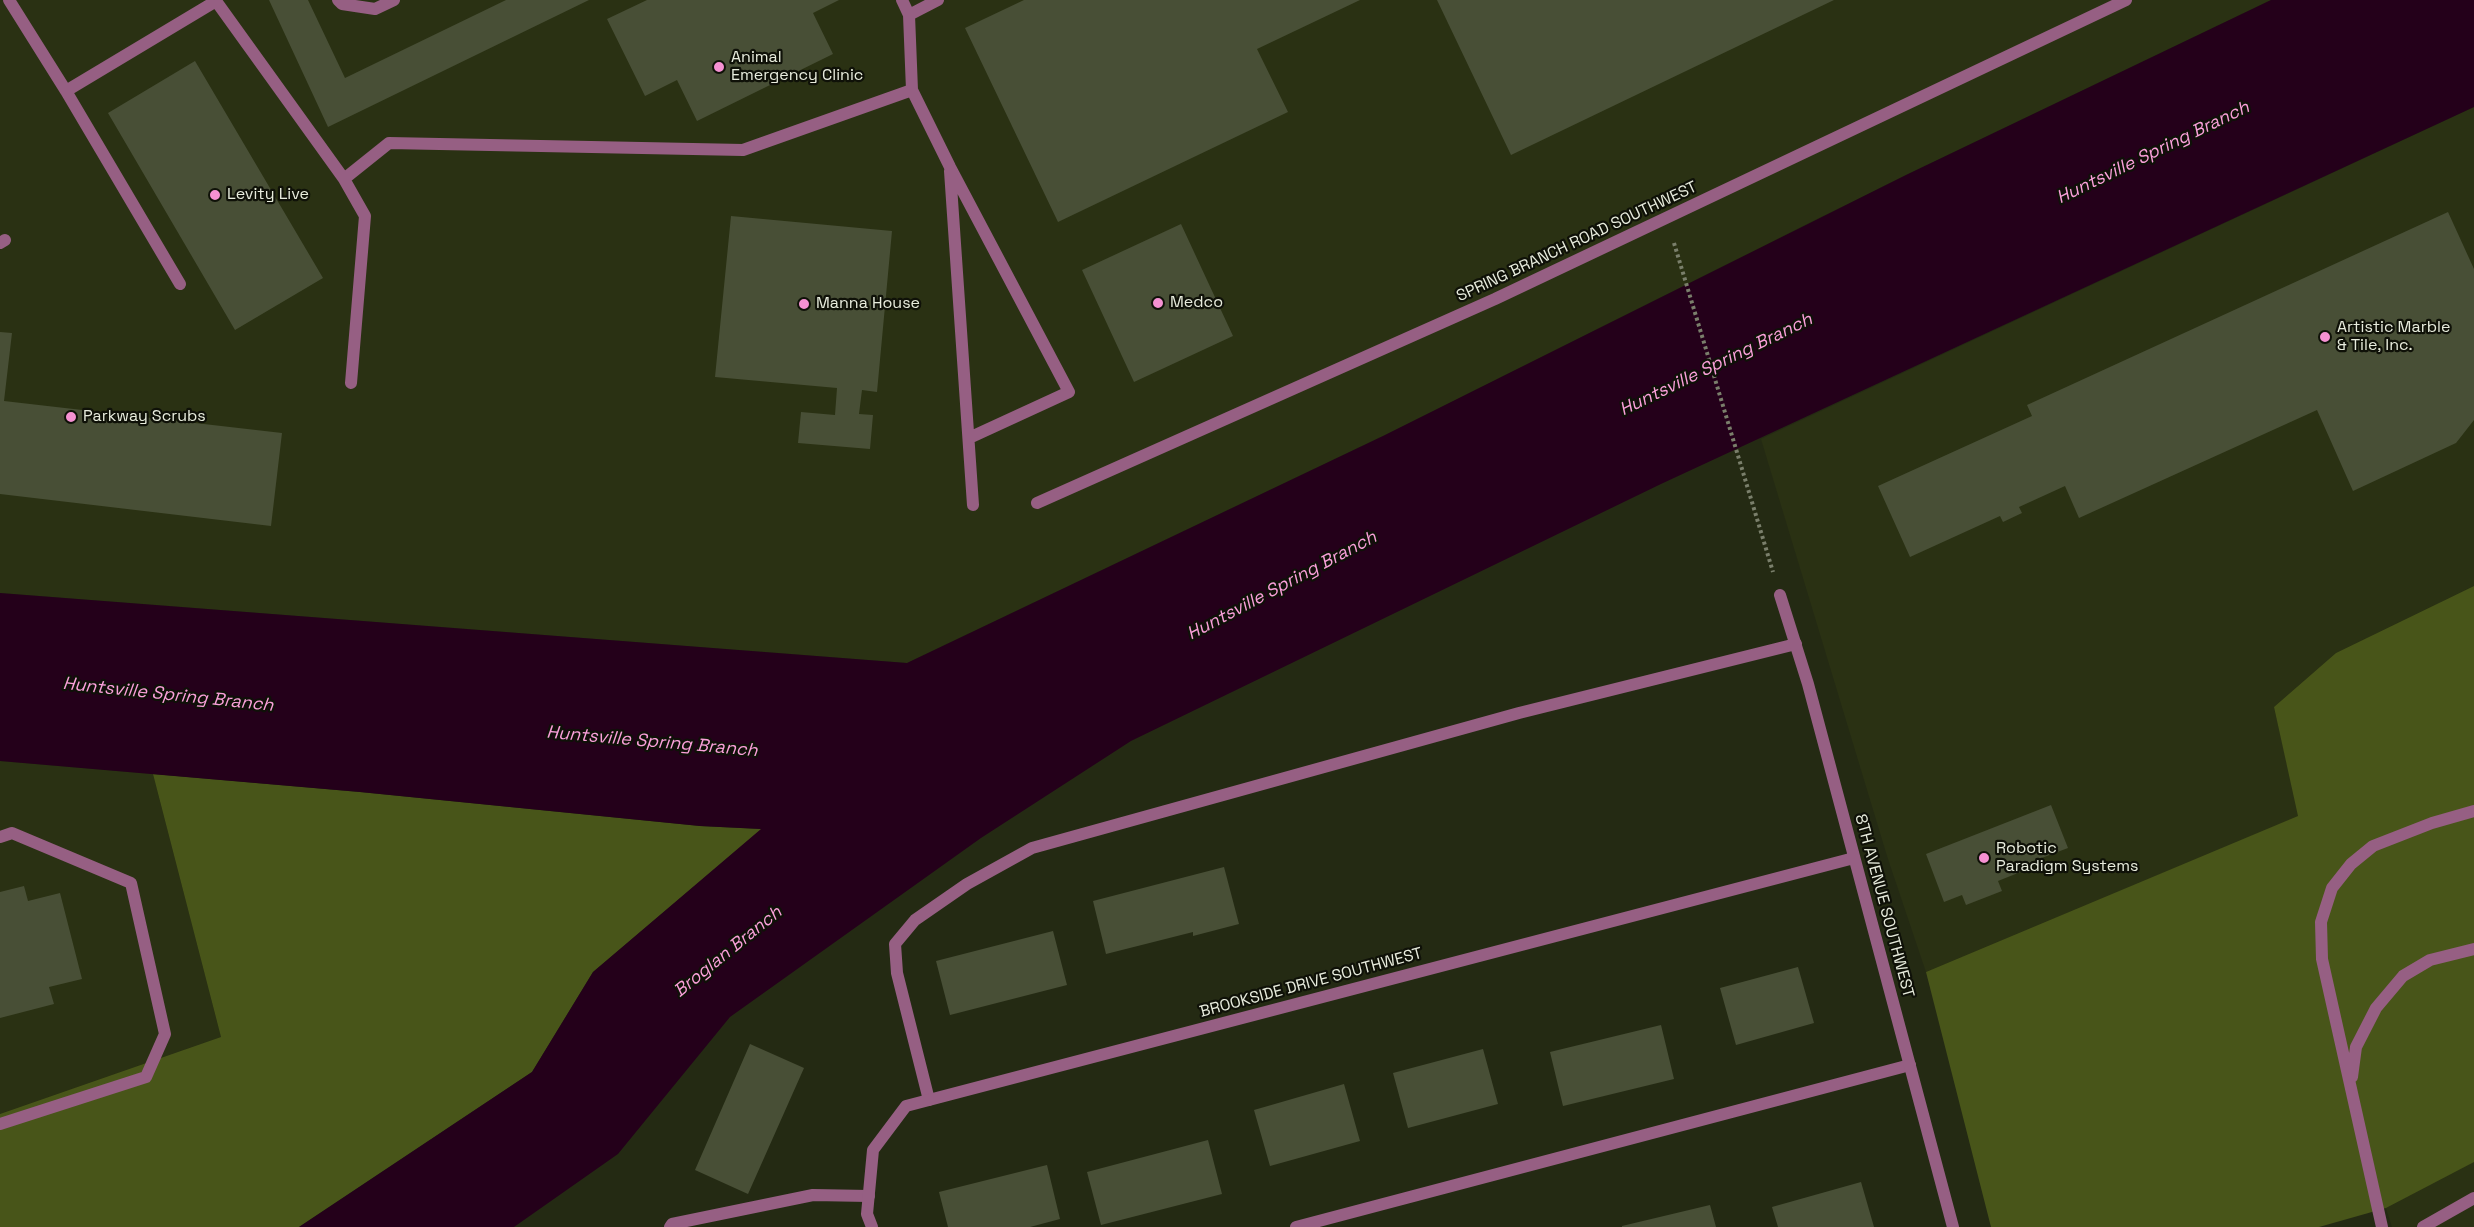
<!DOCTYPE html>
<html>
<head>
<meta charset="utf-8">
<style>
  body { margin:0 }
  canvas { display:block; background:#242a13 }
</style>
</head>
<body>
<canvas width="2474" height="1227"></canvas>
<script>
const c = document.querySelector('canvas').getContext('2d');
c.lineJoin = 'round';
function fill(path, color) {
  c.fillStyle = color;
  c.fill(path, 'evenodd');
}
function toPath(rows) {
  const path = new Path2D();
  for (const r of rows) {
    path.moveTo(r[0], r[1]);
    for (let i = 2; i < r.length; i += 2) path.lineTo(r[i], r[i + 1]);
  }
  return path;
}
function stroke(path, color, width, dash) {
  c.strokeStyle = color;
  c.lineWidth = width;
  c.lineCap = dash ? 'butt' : 'round';
  c.setLineDash(dash || []);
  c.stroke(path);
}
function label(font, color, halo, rows, align = 'center') {
  c.font = font + ' "Space Grotesk",sans-serif';
  c.lineWidth = 4.5;
  c.setLineDash([]);
  c.textBaseline = 'middle';
  c.strokeStyle = halo;
  c.fillStyle = color;
  for (const [text, x, y, turn = 0] of rows) {
    c.save();
    c.translate(x, y);
    c.rotate((+turn || 0) * Math.PI / 180);
    c.textAlign = isNaN(turn) ? turn : align;
    if (halo) c.strokeText(text, 0, 0);
    c.fillText(text, 0, 0);
    c.restore();
  }
}
const built = toPath([
  [0,0,2271,0,1906,175,1383,436,907,663,0,593],
  [2474,107,2474,586,2336,653,2274,707,2299,816,1926,972,1888,859,1761,439],
  [0,761,153,774,221,1037,0,1114],
  [2474,1161,2474,1227,2392,1227,2386,1208]
]);
const green = toPath([
  [2474,586,2474,1162,2386,1208,2319,1227,1991,1227,1926,972,2298,816,2274,707,2336,653],
  [153,774,360,792,700,826,762,829,593,972,532,1072,299,1227,0,1227,0,1114,221,1037]
]);
const water = toPath([
  [2271,0,2474,0,2474,107,1661,484,1131,741,981,838,730,1017,618,1154,514,1227,299,1227,532,1072,593,972,761,829,700,826,360,792,0,761,0,593,907,663,1383,436,1906,175]
]);
const building = toPath([
  [269,0,308,0,345,78,506,0,589,0,328,127],
  [647,0,839,0,813,13,833,54,697,121,677,80,645,96,607,19],
  [1024,0,1360,0,1257,49,1288,112,1058,222,965,28],
  [1437,0,1834,0,1511,155],
  [195,61,323,278,235,330,108,113],
  [2448,212,2474,269,2474,420,2456,443,2353,491,2317,410,2079,518,2065,486,2019,507,2022,513,2003,522,2000,516,1910,557,1878,486,2032,416,2027,405],
  [731,216,892,231,877,392,862,390,859,414,873,415,870,449,798,443,801,412,835,415,837,388,715,377],
  [1181,224,1233,336,1134,382,1082,270],
  [0,332,12,333,4,401,282,433,271,526,0,494],
  [2051,805,2068,848,2031,862,2033,867,1998,881,2002,891,1966,905,1962,895,1944,902,1926,854],
  [1224,867,1239,924,1193,936,1193,932,1106,954,1093,901],
  [24,886,28,901,60,893,82,979,49,987,54,1004,0,1018,0,892],
  [1053,931,1067,985,950,1015,936,961],
  [1798,967,1814,1023,1736,1045,1720,988],
  [1661,1025,1674,1079,1563,1106,1550,1052],
  [750,1044,804,1068,748,1194,695,1170],
  [1483,1049,1498,1104,1408,1128,1393,1073],
  [1344,1084,1360,1141,1270,1166,1254,1110],
  [1208,1140,1222,1194,1101,1225,1087,1172],
  [1047,1165,1060,1219,1030,1227,948,1227,939,1192],
  [1861,1182,1874,1227,1778,1227,1772,1207],
  [1710,1205,1716,1227,1622,1227,1622,1226]
]);
const path = toPath([
  [1674,243,1773,572]
]);
const lane = toPath([
  [9,0,66,91,180,284],
  [338,0,342,4,375,9,394,0],
  [902,0,909,15,938,0],
  [909,15,912,90,950,167,1069,392,969,438],
  [66,91,216,1,344,179],
  [950,171,973,505],
  [0,243,5,240],
  [351,383,365,216,344,179,389,143,743,150,912,90],
  [0,837,12,833,131,883,165,1034,146,1077,0,1124],
  [2352,1077,2356,1047,2376,1008,2403,976,2430,960,2474,949],
  [929,1100,897,973,895,944,915,920,967,884,1032,848,1519,713,1796,644],
  [670,1227,672,1224,813,1195,869,1196],
  [1296,1227,1910,1065],
  [2382,1227,2322,959,2321,922,2332,888,2351,864,2373,846,2432,823,2474,811],
  [2423,1227,2474,1198]
]);
const street = toPath([
  [1037,503,1495,299,2126,0],
  [1780,595,1808,684,1953,1227],
  [872,1227,867,1214,873,1150,906,1106,1854,858]
]);
const markers = [
  [719,67,6,"#f591d2"],
  [215,195,6,"#f591d2"],
  [1158,303,6,"#f591d2"],
  [804,304,6,"#f591d2"],
  [2325,337,6,"#f591d2"],
  [71,417,6,"#f591d2"],
  [1984,858,6,"#f591d2"]
];
const poiNames = [
  ["Animal",731,58],
  ["Emergency Clinic",731,76],
  ["Levity Live",227,195],
  ["Medco",1170,303],
  ["Manna House",816,304],
  ["Artistic Marble",2337,328],
  ["& Tile, Inc.",2337,346],
  ["Parkway Scrubs",83,417],
  ["Robotic",1996,849],
  ["Paradigm Systems",1996,867]
];
const streetNames = [
  ["SPRING BRANCH ROAD SOUTHWEST",1577,242,-25],
  ["8TH AVENUE SOUTHWEST",1884,906,75],
  ["BROOKSIDE DRIVE SOUTHWEST",1311,983,-15]
];
const waterNames = [
  ["Huntsville Spring Branch",2153,153,-26],
  ["Huntsville Spring Branch",1716,365,-26],
  ["Huntsville Spring Branch",1282,586,-28],
  ["Huntsville Spring Branch",168,695,6],
  ["Huntsville Spring Branch",652,742,5],
  ["Broglan Branch",728,952,-39]
];
fill(built, '#2a3113');
fill(green, '#485519');
fill(water, '#24001a');
fill(building, '#484f36');
stroke(path, '#7a7f6b', 4, [3, 3]);
stroke(lane, '#965f83', 12);
stroke(street, '#965f83', 12);
for (const [x, y, r, color] of markers) {
  const dot = new Path2D();
  dot.arc(x, y, r, 0, 2 * Math.PI);
  c.fillStyle = color;
  c.fill(dot);
  stroke(dot, '#0f1108', 2);
}
label('16px', '#e8ecdd', '#0f1108', poiNames, 'left');
label('16px', '#e8ecdd', '#0f1108', streetNames);
label('italic 18px', '#faa0da', '#0f1108', waterNames);
</script>
</body>
</html>
